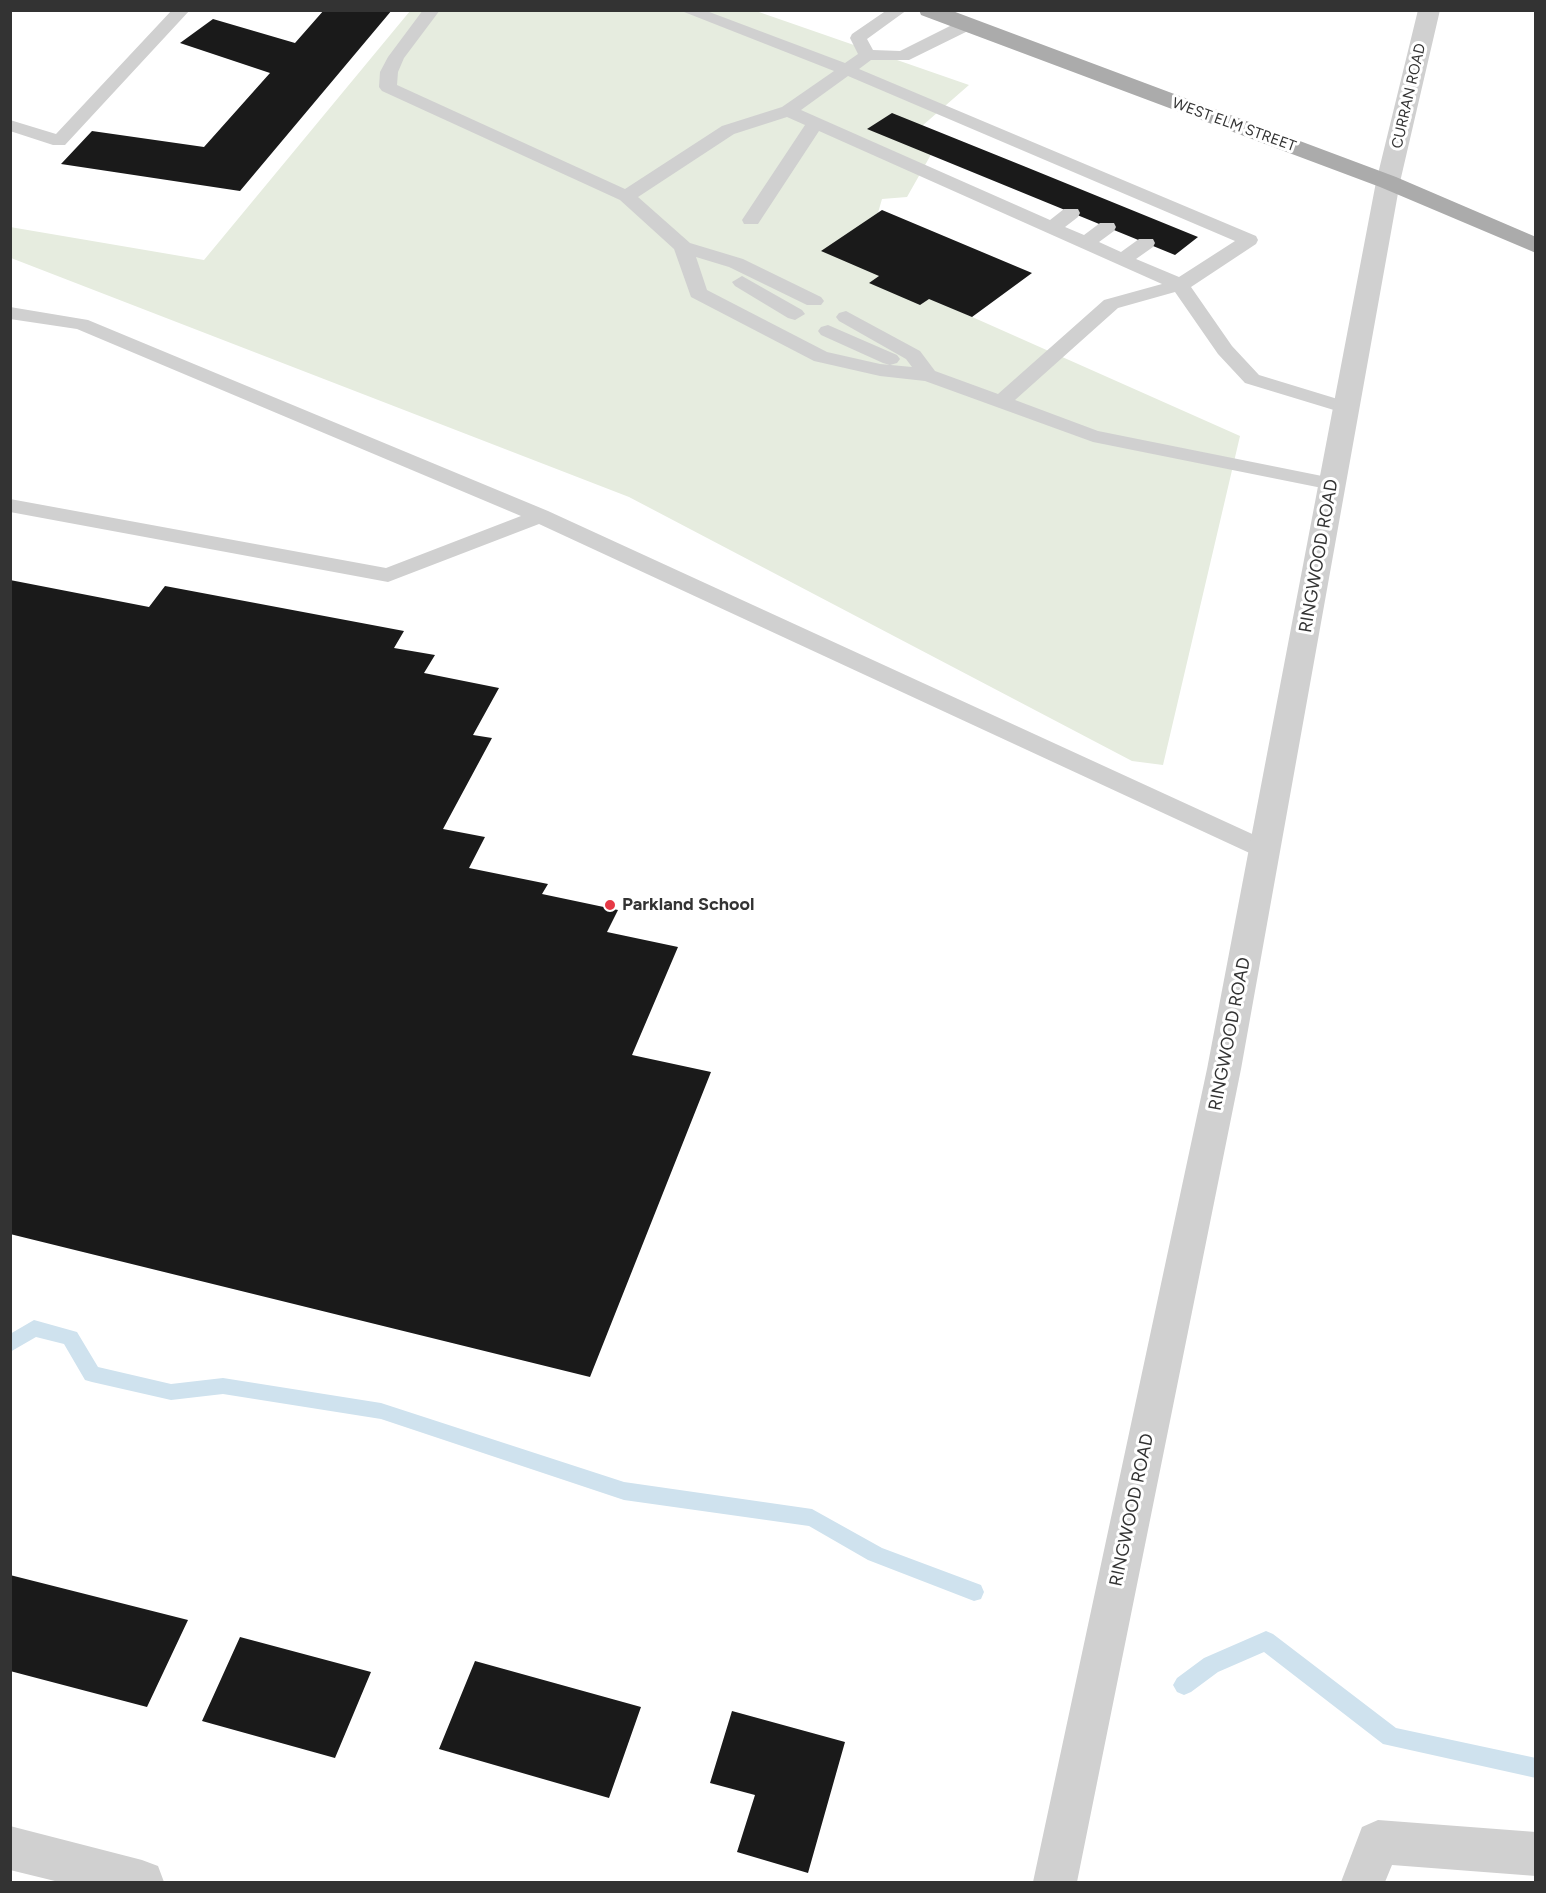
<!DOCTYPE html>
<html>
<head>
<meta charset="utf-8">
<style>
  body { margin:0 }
  #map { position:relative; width:1546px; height:1893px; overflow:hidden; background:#fff; font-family:Figtree,sans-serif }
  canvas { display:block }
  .frame { position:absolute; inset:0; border:12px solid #333; pointer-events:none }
</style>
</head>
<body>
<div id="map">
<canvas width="1546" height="1893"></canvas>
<div class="frame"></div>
</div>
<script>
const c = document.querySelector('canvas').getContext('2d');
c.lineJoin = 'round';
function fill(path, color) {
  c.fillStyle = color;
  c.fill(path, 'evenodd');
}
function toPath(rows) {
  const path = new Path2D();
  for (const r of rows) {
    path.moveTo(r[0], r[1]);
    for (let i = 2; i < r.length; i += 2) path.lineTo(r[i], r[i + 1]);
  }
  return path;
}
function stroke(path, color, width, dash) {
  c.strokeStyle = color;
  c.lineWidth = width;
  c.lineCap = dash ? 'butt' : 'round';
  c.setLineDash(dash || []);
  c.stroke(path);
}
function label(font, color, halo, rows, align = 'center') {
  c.font = font + ' Figtree,sans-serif';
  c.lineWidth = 6;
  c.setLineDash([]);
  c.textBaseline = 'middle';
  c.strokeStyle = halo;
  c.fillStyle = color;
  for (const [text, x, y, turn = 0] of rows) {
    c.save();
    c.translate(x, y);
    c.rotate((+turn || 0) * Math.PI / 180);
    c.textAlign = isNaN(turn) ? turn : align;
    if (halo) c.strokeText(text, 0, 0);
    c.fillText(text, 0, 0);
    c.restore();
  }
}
const green = toPath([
  [410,11,756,11,969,85,922,126,933,151,907,197,882,199,862,268,1240,436,1163,765,1132,761,629,497,11,258,10,227,204,260]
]);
const stream = toPath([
  [34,1320,77,1332,98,1367,171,1384,223,1378,381,1403,624,1482,812,1509,882,1548,981,1585,984,1592,981,1599,974,1601,868,1560,809,1526,624,1500,381,1419,223,1394,171,1400,92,1382,85,1380,64,1344,36,1337,10,1352,10,1334,34,1320],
  [1266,1631,1273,1634,1396,1728,1536,1758,1536,1778,1383,1744,1264,1652,1218,1672,1191,1692,1184,1695,1177,1692,1173,1685,1177,1678,1204,1658,1266,1631]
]);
const building = toPath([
  [324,10,392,10,240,191,61,164,92,131,204,147,270,73,180,43,213,19,295,43],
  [892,113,1026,167,1198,237,1175,255,867,129],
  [882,210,1032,273,972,317,929,299,920,305,869,283,879,276,821,251],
  [10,580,149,607,165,586,404,631,394,648,435,655,424,673,499,688,473,735,492,738,443,829,485,837,469,868,548,884,542,894,618,910,607,932,678,947,632,1055,711,1072,590,1377,10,1234],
  [10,1575,188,1620,147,1707,10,1671],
  [240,1637,371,1672,335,1758,202,1721],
  [475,1661,641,1707,609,1798,439,1749],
  [732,1711,845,1742,808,1873,737,1852,755,1795,710,1783]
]);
const service = toPath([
  [172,10,190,10,65,145,53,145,10,131,10,120,56,134,172,10],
  [423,10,440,10,404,58,398,72,397,85,625,189,722,126,782,107,834,71,679,10,704,10,845,63,858,54,850,38,852,34,887,10,907,10,867,39,873,50,900,51,960,21,972,21,974,25,972,29,909,60,871,60,859,69,1256,236,1258,240,1256,244,1191,287,1232,346,1259,375,1354,404,1357,408,1354,412,1347,414,1245,383,1218,354,1175,292,1118,308,1015,400,1098,431,1332,478,1339,480,1343,484,1339,488,1332,490,1093,442,925,381,880,376,814,361,691,297,674,249,620,200,382,91,379,87,380,72,388,57,423,10],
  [848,76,1235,241,1179,277,1136,259,1153,247,1155,243,1153,239,1139,239,1121,252,1099,242,1114,231,1116,227,1114,223,1100,223,1084,235,1065,227,1078,217,1080,213,1078,209,1064,209,1050,220,801,110,848,76],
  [787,117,805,125,742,220,744,224,758,224,819,131,1162,284,1104,300,998,394,935,371,920,351,846,311,839,313,836,317,839,321,906,359,912,367,880,364,827,352,707,290,696,257,729,267,807,305,821,305,824,301,821,297,743,259,690,243,638,197,734,134,787,117],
  [742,276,802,310,805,314,795,320,788,318,735,286,732,282,742,276],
  [10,307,88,320,548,511,1274,844,1277,850,1274,856,1265,859,1256,856,539,524,388,582,10,512,10,499,386,568,521,516,77,329,10,319,10,307],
  [828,325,897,355,900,359,897,363,890,365,883,363,821,335,818,331,821,327,828,325]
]);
const minor = toPath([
  [1378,1820,1536,1832,1536,1876,1392,1865,1385,1882,1341,1882,1362,1827,1378,1820],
  [10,1826,142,1860,158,1866,164,1882,59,1882,10,1870,10,1826]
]);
const tertiary = toPath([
  [1418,10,1440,10,1400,182,1241,1069,1077,1882,1033,1882,1207,1069,1376,182,1418,10]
]);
const primary = toPath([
  [919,10,950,10,1396,177,1536,237,1536,253,1380,187,921,15,919,10]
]);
const markers = [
  [610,905,6,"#e63946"]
];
const farStreetnames = [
  ["CURRAN ROAD",1409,96,-77],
  ["WEST ELM STREET",1234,125,20]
];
const streetNames = [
  ["RINGWOOD ROAD",1319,556,-80],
  ["RINGWOOD ROAD",1230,1034,-79],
  ["RINGWOOD ROAD",1132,1510,-78]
];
const poiNames = [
  ["Parkland School",622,905]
];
fill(green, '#e6ecdf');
fill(stream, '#cfe2ee');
fill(building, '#1a1a1a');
fill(service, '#d0d0d0');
fill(minor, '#d0d0d0');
fill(tertiary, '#d0d0d0');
fill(primary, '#ababab');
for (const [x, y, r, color] of markers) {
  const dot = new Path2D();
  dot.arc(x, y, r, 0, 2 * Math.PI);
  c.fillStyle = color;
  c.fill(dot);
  stroke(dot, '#fff', 2);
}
label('15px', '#333', '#fff', farStreetnames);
label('18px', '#333', '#fff', streetNames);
label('bold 18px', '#333', '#fff', poiNames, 'left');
</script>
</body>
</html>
